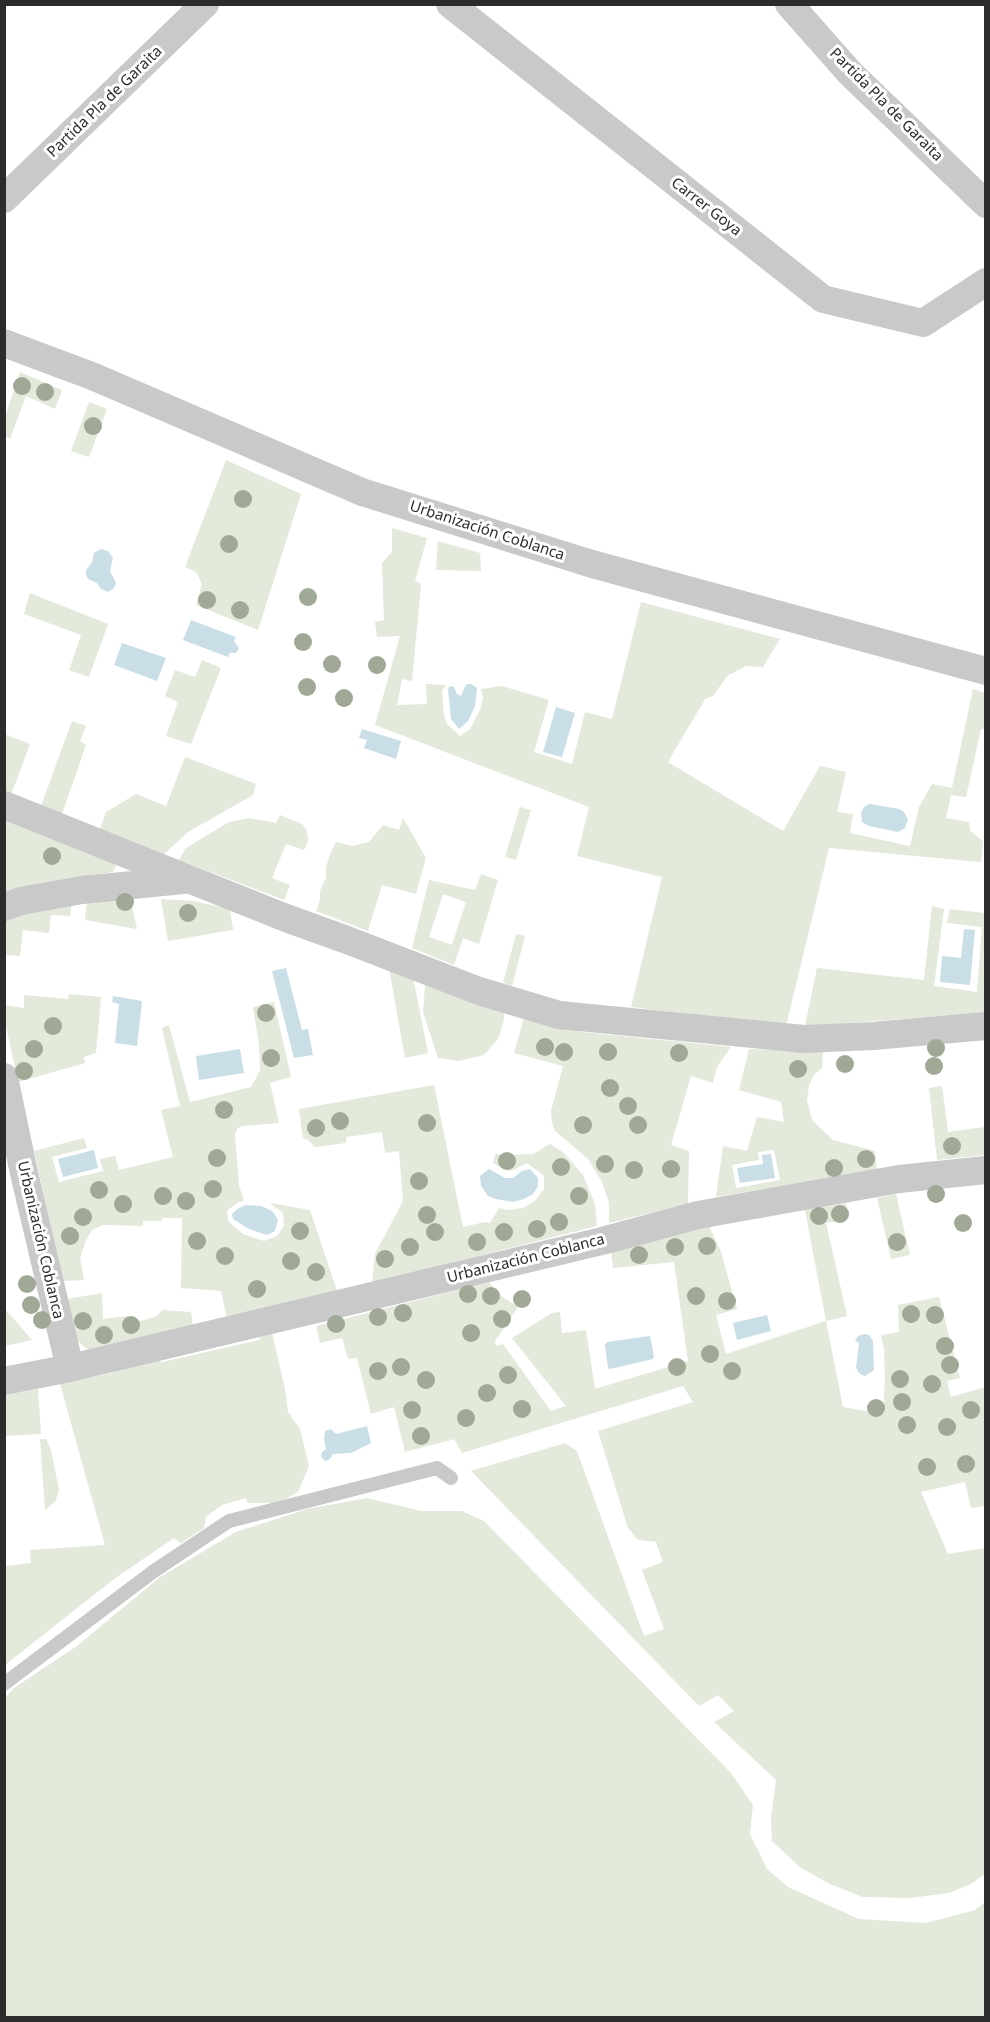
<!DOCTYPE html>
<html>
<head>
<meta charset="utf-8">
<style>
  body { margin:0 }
  #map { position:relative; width:990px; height:2022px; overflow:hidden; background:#fff; font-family:"Noto Sans",sans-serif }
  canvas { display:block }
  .frame { position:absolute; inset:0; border:6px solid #2c2c2c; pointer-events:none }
</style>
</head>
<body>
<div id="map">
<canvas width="990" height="2022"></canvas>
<div class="frame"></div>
</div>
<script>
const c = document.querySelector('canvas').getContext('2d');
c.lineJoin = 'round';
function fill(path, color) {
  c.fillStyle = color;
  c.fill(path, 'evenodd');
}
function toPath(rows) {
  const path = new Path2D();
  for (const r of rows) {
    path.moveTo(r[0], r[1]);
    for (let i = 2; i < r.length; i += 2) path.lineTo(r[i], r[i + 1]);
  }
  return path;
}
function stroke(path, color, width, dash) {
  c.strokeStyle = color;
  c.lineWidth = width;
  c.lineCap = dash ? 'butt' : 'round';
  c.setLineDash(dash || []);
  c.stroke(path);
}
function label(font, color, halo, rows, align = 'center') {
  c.font = font + ' "Noto Sans",sans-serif';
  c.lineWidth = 6;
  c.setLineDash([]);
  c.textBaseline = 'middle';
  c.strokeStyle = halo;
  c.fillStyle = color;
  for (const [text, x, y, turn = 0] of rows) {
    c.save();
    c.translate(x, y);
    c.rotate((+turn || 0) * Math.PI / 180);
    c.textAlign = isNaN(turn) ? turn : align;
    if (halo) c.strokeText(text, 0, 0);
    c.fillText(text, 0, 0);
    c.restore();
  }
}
const green = toPath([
  [20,372,62,390,55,409,26,396,10,439,5,436,5,417],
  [89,402,107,409,89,457,71,451],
  [226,460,301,494,258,630,196,605,202,584,196,572,185,567],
  [392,528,427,538,415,581,421,584,412,681,402,679,397,705,427,704,426,684,446,685,442,691,444,716,447,724,460,736,470,729,481,708,483,697,481,689,502,686,549,700,534,752,572,764,585,712,612,719,641,602,780,639,763,667,746,666,727,676,713,696,705,699,668,762,783,831,820,766,846,772,837,812,853,814,850,833,910,846,919,807,932,784,952,788,973,689,985,693,985,729,981,729,966,797,951,795,946,818,969,822,970,831,983,841,981,862,829,848,786,1026,631,1007,662,877,577,856,589,807,375,725,400,636,377,637,375,622,384,620,382,563,392,552],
  [438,541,480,553,481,571,436,570],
  [30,593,108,624,89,677,69,670,81,635,24,614],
  [202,660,221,668,191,744,166,736,178,702,165,696,175,670,195,677],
  [72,721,86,726,80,741,86,745,62,814,41,806],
  [4,734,30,744,11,795,5,792],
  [185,757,256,784,253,795,188,832,164,854,100,829,106,812,136,794,166,806],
  [520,807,531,810,516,860,505,857],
  [280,815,302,824,307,831,308,840,304,850,286,844,272,878,290,885,284,900,179,860,186,848,229,822,250,818,276,823],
  [403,818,426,858,416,894,382,885,368,931,316,911,320,900,320,891,326,878,326,867,331,852,336,842,352,846,369,842,383,825,399,830],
  [4,819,110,860,116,866,113,872,65,879,5,891],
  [481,874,498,880,479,944,463,938,454,965,412,948,429,880,475,890],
  [443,894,466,902,452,945,429,937],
  [130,898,137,929,85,920,87,900],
  [161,899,193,901,230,909,233,930,168,941],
  [72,901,70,916,51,915,49,933,23,930,20,956,5,955,4,915],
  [932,906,944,909,934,986,977,992,982,927,947,923,950,909,985,913,985,1013,805,1026,817,968,924,980],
  [516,934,525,936,512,986,503,983],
  [389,968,413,977,428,1053,405,1058],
  [425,985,505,1008,503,1024,498,1039,484,1055,459,1061,438,1058,423,1012],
  [69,994,101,997,96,1053,84,1057,85,1063,18,1082,5,1022,4,1005,24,1008,24,995,68,999],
  [274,1002,291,1077,270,1083,279,1123,243,1126,238,1128,235,1134,239,1186,244,1201,238,1202,227,1211,228,1221,243,1234,264,1241,277,1236,284,1226,283,1213,270,1203,310,1210,337,1291,227,1319,221,1291,181,1288,182,1218,162,1218,162,1221,143,1221,143,1226,103,1225,92,1230,86,1240,80,1258,84,1280,63,1281,34,1151,84,1138,87,1148,52,1157,59,1182,103,1171,100,1159,115,1156,119,1170,173,1157,161,1110,180,1106,162,1028,169,1025,190,1102,251,1087,260,1071,259,1045,253,1007],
  [524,1018,582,1032,731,1047,717,1067,713,1083,691,1076,673,1138,671,1145,689,1151,688,1204,609,1223,609,1203,602,1182,588,1159,555,1131,552,1123,551,1111,563,1066,514,1053],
  [749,1049,823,1052,822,1068,814,1075,809,1085,807,1100,812,1120,833,1140,875,1151,877,1170,716,1197,723,1146,747,1151,757,1117,784,1122,781,1102,739,1090],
  [774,1150,780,1180,736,1188,732,1165,759,1160,758,1152],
  [434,1085,463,1227,485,1222,490,1223,499,1208,508,1210,523,1208,536,1200,544,1189,544,1176,527,1163,511,1171,502,1168,493,1163,495,1154,509,1155,533,1154,550,1144,563,1152,583,1175,595,1204,597,1226,372,1283,375,1254,403,1201,399,1151,385,1153,382,1132,346,1137,346,1143,315,1147,308,1140,303,1138,299,1109],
  [942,1086,948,1132,985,1127,985,1155,937,1160,929,1088],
  [896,1194,910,1255,891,1259,877,1198],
  [846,1203,848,1215,844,1220,826,1223,847,1316,826,1321,843,1407,883,1414,885,1379,884,1349,881,1335,899,1332,898,1305,939,1297,960,1378,947,1381,951,1397,985,1387,985,1506,971,1508,965,1482,921,1492,948,1554,985,1548,985,1874,971,1884,949,1893,910,1898,863,1897,830,1884,801,1868,772,1841,771,1818,776,1780,714,1722,734,1711,718,1695,699,1706,471,1471,565,1443,577,1451,644,1636,664,1629,642,1570,663,1562,656,1542,638,1540,628,1528,598,1431,693,1402,683,1386,462,1453,454,1439,405,1452,394,1407,371,1414,357,1358,348,1359,342,1338,320,1343,316,1326,489,1282,498,1294,518,1307,495,1341,496,1346,503,1344,551,1411,566,1406,512,1338,552,1313,560,1312,562,1333,586,1330,595,1389,688,1361,674,1262,613,1268,611,1251,709,1226,721,1252,737,1309,716,1315,726,1354,826,1321,805,1210],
  [102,1293,103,1319,127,1316,140,1321,157,1316,162,1310,191,1312,193,1327,95,1351,85,1348,77,1340,67,1299],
  [5,1309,32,1340,5,1346],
  [265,1330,272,1333,285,1389,288,1412,300,1429,309,1466,298,1492,278,1503,248,1503,246,1498,222,1505,206,1517,204,1528,181,1543,174,1538,114,1579,5,1665,5,1566,31,1563,30,1550,105,1545,60,1384,112,1373,117,1363,145,1356,162,1362,259,1340],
  [38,1389,41,1434,5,1436,4,1395],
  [40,1439,46,1439,51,1450,59,1490,55,1502,45,1510],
  [367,1498,421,1511,462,1511,484,1521,731,1773,753,1805,750,1834,767,1869,788,1887,859,1919,926,1923,975,1910,985,1902,985,2017,5,2017,5,1698,14,1688,77,1646,160,1577,236,1532,307,1509]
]);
const water = toPath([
  [101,549,108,551,113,558,110,571,116,583,114,588,108,592,101,589,97,583,88,579,86,575,86,570,92,562,94,553],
  [191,620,236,637,234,641,239,648,236,653,230,653,228,657,183,640],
  [122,643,166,658,157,681,114,665],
  [468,684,471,684,477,688,475,706,468,721,459,729,451,719,448,689,450,686,454,687,457,694,461,696,465,686],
  [556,707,575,713,562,757,543,752],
  [362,729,401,741,396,759,364,748,367,740,359,738],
  [870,804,899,809,904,812,908,819,905,828,898,832,869,826,862,822,861,813,864,807],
  [964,929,975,930,970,985,940,982,942,956,961,958],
  [286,968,302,1030,308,1029,313,1055,294,1058,272,971],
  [113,996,142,1001,137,1046,115,1043,119,1004,112,1002],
  [240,1049,244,1073,199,1080,196,1056],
  [94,1150,98,1168,63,1177,58,1159],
  [771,1154,775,1178,740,1183,737,1168,763,1164,762,1155],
  [489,1169,505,1178,513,1178,522,1171,530,1169,538,1178,538,1186,533,1194,524,1199,513,1202,496,1199,488,1196,481,1186,480,1176],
  [246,1205,261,1206,272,1211,278,1220,275,1231,267,1235,249,1229,233,1219,232,1214,237,1209],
  [767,1315,771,1331,737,1340,733,1323],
  [865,1334,869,1335,873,1341,874,1370,865,1376,860,1374,856,1368,859,1343,855,1341,858,1336],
  [650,1336,654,1356,653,1359,610,1369,608,1368,605,1345,607,1342],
  [367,1426,371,1443,351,1453,333,1454,329,1460,325,1461,321,1457,322,1452,326,1449,324,1438,325,1431,331,1429,336,1434]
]);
const service = toPath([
  [4,1684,154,1571,229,1521,437,1468,451,1478]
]);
const minor = toPath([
  [450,4,823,299,923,323,986,282],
  [789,4,850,73,986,204],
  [4,199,205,4],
  [4,343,92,376,362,492,592,564,986,671],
  [4,805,286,918,347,940,479,991,559,1015,804,1039,873,1036,986,1026],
  [4,907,21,901,82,890,183,880],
  [4,1077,24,1173,70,1368,4,1381],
  [70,1368,602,1241,698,1215,899,1179,986,1170]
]);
const trees = [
  [22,386],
  [45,392],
  [93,426],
  [243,499],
  [229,544],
  [308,597],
  [207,600],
  [240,610],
  [303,642],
  [332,664],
  [377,665],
  [307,687],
  [344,698],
  [52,856],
  [125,902],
  [188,913],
  [266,1013],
  [53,1026],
  [545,1047],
  [936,1048],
  [34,1049],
  [564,1052],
  [608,1052],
  [679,1053],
  [271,1058],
  [845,1064],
  [934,1066],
  [798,1069],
  [24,1071],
  [610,1088],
  [628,1106],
  [224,1110],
  [340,1121],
  [427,1123],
  [583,1125],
  [638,1125],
  [316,1128],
  [952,1146],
  [217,1158],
  [866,1159],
  [507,1161],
  [605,1164],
  [561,1167],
  [834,1168],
  [671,1169],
  [634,1170],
  [419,1181],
  [213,1189],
  [99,1190],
  [936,1194],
  [163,1196],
  [579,1196],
  [186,1201],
  [123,1204],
  [840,1214],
  [427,1215],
  [819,1216],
  [83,1217],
  [559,1222],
  [963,1223],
  [537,1229],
  [300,1231],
  [435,1232],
  [504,1232],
  [70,1236],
  [197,1241],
  [477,1242],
  [897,1242],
  [707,1246],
  [410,1247],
  [675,1247],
  [639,1255],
  [225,1256],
  [385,1259],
  [291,1261],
  [316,1272],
  [27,1284],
  [257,1289],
  [468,1294],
  [491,1296],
  [696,1296],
  [522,1299],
  [727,1301],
  [31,1305],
  [403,1313],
  [911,1314],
  [935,1315],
  [378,1317],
  [502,1319],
  [42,1320],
  [83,1321],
  [336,1324],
  [131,1325],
  [471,1333],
  [104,1335],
  [945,1346],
  [710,1354],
  [950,1365],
  [401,1367],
  [677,1367],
  [378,1371],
  [732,1371],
  [508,1375],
  [900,1379],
  [426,1380],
  [932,1384],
  [487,1393],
  [902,1402],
  [876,1408],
  [522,1409],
  [412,1410],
  [971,1410],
  [466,1418],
  [907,1425],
  [947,1427],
  [421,1436],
  [966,1464],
  [927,1467]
];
const streetNames = [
  ["Partida Pla de Garaita",105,102,-44],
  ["Partida Pla de Garaita",886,105,45],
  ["Carrer Goya",706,207,38],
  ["Urbanización Coblanca",487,531,18],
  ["Urbanización Coblanca",40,1240,77],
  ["Urbanización Coblanca",526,1259,-14]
];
fill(green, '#e3e9db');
fill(water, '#c9dee7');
stroke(service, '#c9c9c9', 14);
stroke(minor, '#c9c9c9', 28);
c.fillStyle = '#a0a995';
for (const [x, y] of trees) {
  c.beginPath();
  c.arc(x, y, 9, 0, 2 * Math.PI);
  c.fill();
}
label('15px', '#2c2c2c', '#fff', streetNames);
</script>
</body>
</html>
